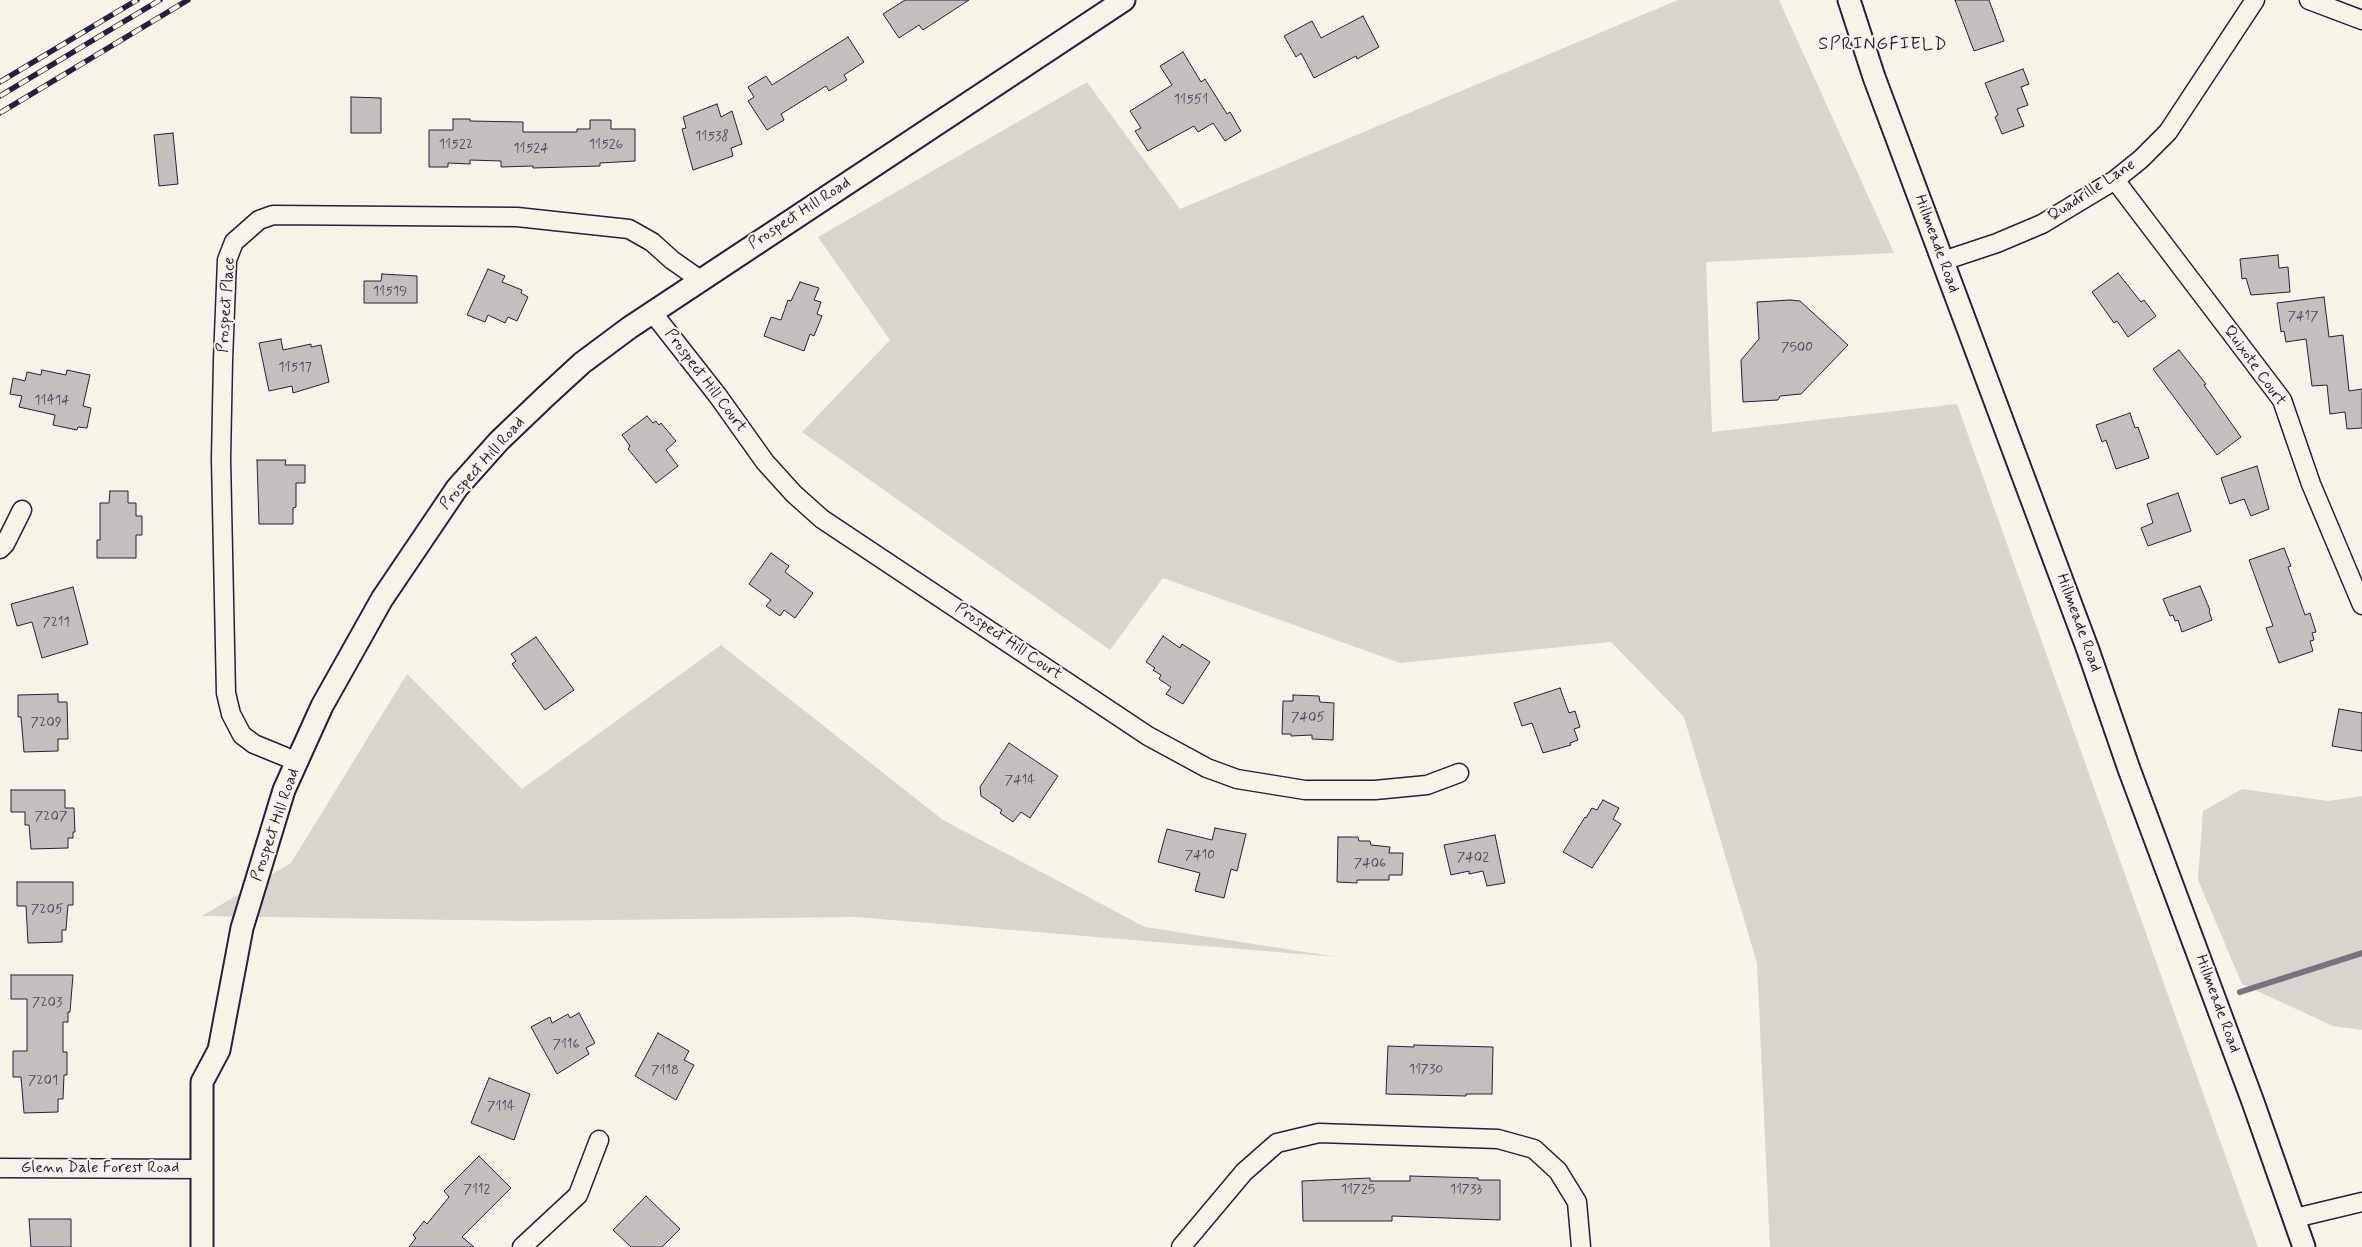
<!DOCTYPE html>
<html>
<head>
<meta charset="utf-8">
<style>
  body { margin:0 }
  canvas { display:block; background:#f7f3e8 }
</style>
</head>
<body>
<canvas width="2362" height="1247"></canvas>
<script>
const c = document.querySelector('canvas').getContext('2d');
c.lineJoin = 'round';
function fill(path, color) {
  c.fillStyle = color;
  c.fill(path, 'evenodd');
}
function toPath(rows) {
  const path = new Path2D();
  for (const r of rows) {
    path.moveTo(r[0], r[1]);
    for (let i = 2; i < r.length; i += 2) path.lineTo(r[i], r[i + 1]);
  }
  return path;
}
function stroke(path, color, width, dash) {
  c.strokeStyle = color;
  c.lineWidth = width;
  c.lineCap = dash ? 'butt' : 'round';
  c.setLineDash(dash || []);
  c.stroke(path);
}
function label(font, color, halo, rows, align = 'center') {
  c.font = font + ' Mynerve,sans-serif';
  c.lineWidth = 4;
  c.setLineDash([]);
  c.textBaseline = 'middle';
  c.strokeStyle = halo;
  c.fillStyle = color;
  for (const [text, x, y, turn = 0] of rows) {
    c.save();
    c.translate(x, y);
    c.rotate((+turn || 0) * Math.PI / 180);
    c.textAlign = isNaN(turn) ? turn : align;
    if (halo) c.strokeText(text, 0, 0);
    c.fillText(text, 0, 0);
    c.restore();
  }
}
const green = toPath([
  [1678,0,1779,0,1894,253,1706,262,1712,432,1957,404,2258,1247,1770,1247,1757,963,1684,717,1611,642,1400,663,1163,578,1110,650,802,432,890,340,818,237,1087,82,1180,209],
  [721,645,943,820,1145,927,1337,957,856,917,525,921,202,916,291,863,407,674,522,789],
  [2242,789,2328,801,2362,796,2362,1030,2333,1026,2242,984,2198,880,2203,811]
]);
const stream = toPath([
  [2240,992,2362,953]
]);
const building = toPath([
  [905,0,969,0,923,30,919,25,899,38,883,14,905,0],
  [1955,0,1989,0,2004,41,1974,51,1955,0],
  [1363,16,1379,47,1357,59,1356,56,1314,78,1301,53,1296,57,1284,36,1312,21,1321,38,1363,16],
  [848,37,864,62,844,75,847,80,829,91,826,86,781,114,784,120,767,130,748,101,754,97,748,87,766,76,772,85,848,37],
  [1183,52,1201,82,1205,79,1227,114,1230,112,1241,131,1225,141,1213,123,1198,132,1194,126,1148,151,1135,131,1141,128,1130,111,1172,85,1160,66,1183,52],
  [2023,69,2029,84,2021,87,2028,105,2017,109,2024,126,2002,134,1995,117,1998,115,1985,83,2023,69],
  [351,97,381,98,381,133,351,133,351,97],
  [717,104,721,117,732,111,742,144,731,148,733,156,693,170,682,129,686,128,683,117,717,104],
  [453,119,470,119,470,121,523,122,523,132,577,132,577,129,590,129,590,120,611,120,611,129,635,129,635,161,600,163,600,166,533,168,533,166,501,167,501,161,470,160,470,164,448,163,448,167,429,167,429,130,453,130,453,119],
  [173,133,178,184,159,186,154,135,173,133],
  [2278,255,2279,268,2288,267,2290,292,2251,295,2246,278,2242,279,2240,259,2278,255],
  [488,269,505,276,502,282,522,290,521,293,528,297,517,321,508,317,505,323,488,315,485,322,467,315,488,269],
  [2118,273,2141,302,2144,300,2156,316,2128,337,2117,321,2114,323,2092,292,2118,273],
  [382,274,417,276,417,303,364,303,364,281,381,281,382,274],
  [800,282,819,288,814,300,821,302,817,314,822,316,814,336,810,334,804,351,764,336,771,317,781,320,788,300,791,301,800,282],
  [2324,297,2329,337,2343,335,2349,391,2362,389,2362,428,2347,429,2345,412,2330,414,2327,385,2312,386,2306,339,2286,342,2284,331,2281,332,2277,303,2324,297],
  [1790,300,1800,301,1848,345,1801,394,1780,396,1778,400,1743,402,1741,360,1759,339,1757,302,1790,300],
  [281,339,283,350,311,344,311,347,321,345,329,382,293,393,292,386,269,391,259,343,281,339],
  [2179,350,2206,384,2204,385,2241,437,2217,455,2153,369,2179,350],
  [42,370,66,375,67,370,90,375,83,406,91,408,87,428,78,427,77,430,53,425,55,415,19,407,22,396,10,394,13,378,25,381,27,372,41,375,42,370],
  [2130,413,2135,428,2138,427,2149,458,2116,469,2106,440,2102,442,2096,425,2130,413],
  [647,416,653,423,656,421,659,425,661,423,676,441,666,450,678,466,656,483,628,449,630,446,622,435,647,416],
  [257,460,286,460,285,465,305,465,305,483,296,483,296,507,293,508,293,524,259,524,257,460],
  [2257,466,2269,509,2251,516,2244,499,2230,504,2221,478,2257,466],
  [110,491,128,491,128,503,136,503,136,516,142,516,142,535,136,535,136,558,97,558,97,540,100,540,100,503,109,503,110,491],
  [2178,493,2191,531,2148,546,2141,528,2153,523,2147,504,2178,493],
  [2284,548,2291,566,2288,567,2305,615,2310,613,2316,632,2312,633,2314,640,2310,641,2313,651,2279,663,2266,628,2273,626,2249,560,2284,548],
  [771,553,789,566,785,572,813,593,795,618,784,610,780,616,766,606,771,600,749,584,771,553],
  [2200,586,2210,610,2209,611,2212,620,2182,632,2178,620,2175,621,2173,615,2170,616,2163,599,2200,586],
  [73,587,88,644,42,658,32,622,17,626,11,604,73,587],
  [1163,636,1180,648,1182,644,1210,662,1183,704,1166,694,1171,687,1159,679,1161,675,1153,670,1155,668,1146,662,1163,636],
  [536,637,574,690,545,710,512,664,516,661,511,654,536,637],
  [1560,688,1569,713,1575,711,1580,727,1574,729,1578,740,1570,743,1571,745,1543,753,1532,723,1522,726,1514,703,1560,688],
  [58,694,58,702,67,702,68,739,58,739,58,751,24,752,21,717,18,717,18,695,58,694],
  [1293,695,1319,696,1320,702,1334,703,1333,740,1312,739,1312,735,1291,736,1291,734,1282,734,1283,701,1293,701,1293,695],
  [2339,709,2362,713,2362,751,2332,746,2339,709],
  [1009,743,1058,776,1030,818,1021,812,1013,822,1000,813,1002,810,981,796,980,787,1009,743],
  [11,790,65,790,65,808,74,808,75,832,73,832,73,838,68,838,68,848,31,849,29,825,25,825,25,812,11,812,11,790],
  [1603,800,1619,808,1613,819,1621,824,1592,868,1563,852,1585,817,1586,818,1592,808,1597,810,1603,800],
  [1215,828,1246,834,1237,871,1231,869,1224,898,1195,891,1200,873,1158,862,1167,829,1212,840,1215,828],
  [1495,835,1505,883,1487,886,1483,871,1469,874,1469,871,1451,875,1444,845,1495,835],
  [1338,837,1358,837,1359,841,1370,841,1371,845,1390,847,1389,853,1403,853,1402,875,1389,875,1389,880,1357,880,1357,883,1337,882,1338,837],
  [17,882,73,882,73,905,68,905,66,930,62,930,62,942,28,943,26,906,17,906,17,882],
  [11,975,73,975,70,1012,68,1012,68,1022,63,1022,63,1052,67,1052,67,1075,64,1075,63,1099,58,1099,58,1112,24,1113,21,1077,13,1077,13,1051,27,1051,27,999,11,999,11,975],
  [579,1013,595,1043,586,1048,589,1054,557,1074,531,1027,550,1017,552,1023,568,1014,570,1018,579,1013],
  [658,1033,689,1051,684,1060,694,1065,676,1100,635,1076,658,1033],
  [1414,1045,1493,1047,1492,1094,1466,1094,1466,1096,1386,1094,1388,1046,1414,1047,1414,1045],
  [489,1078,530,1094,514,1140,471,1123,489,1078],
  [479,1156,511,1188,462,1237,474,1247,409,1247,416,1238,413,1235,424,1221,427,1224,449,1197,444,1191,479,1156],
  [1410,1176,1478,1178,1478,1180,1500,1180,1500,1220,1392,1216,1392,1221,1303,1221,1302,1181,1370,1178,1370,1181,1410,1181,1410,1176],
  [646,1196,680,1229,662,1247,631,1247,613,1230,646,1196],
  [29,1219,71,1219,71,1247,31,1247,29,1219]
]);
const minor = toPath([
  [2309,0,2362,20],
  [2115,180,2282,400,2311,484,2362,605],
  [1943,261,1997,243,2042,224,2115,180,2141,159,2168,132,2255,0],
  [652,312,718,396,765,462,794,494,822,519,1148,736,1207,768,1237,779,1305,790,1375,790,1427,785,1459,773],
  [0,549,5,544,22,510],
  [298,762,254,744,242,735,231,714,226,693,221,459,223,360,227,260,234,242,259,220,273,215,517,217,629,229,652,242,672,260,699,279],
  [0,1168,201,1169],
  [2295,1218,2362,1202],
  [522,1247,578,1195,599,1140],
  [1181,1247,1244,1172,1277,1143,1319,1133,1498,1139,1534,1149,1558,1171,1577,1202,1581,1247]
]);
const tertiary = toPath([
  [1849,0,1874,77,2088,650,2129,769,2253,1102,2304,1247],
  [202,1247,202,1082,219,1050,242,928,284,790,322,706,382,599,457,488,499,441,545,397,582,363,629,328,1124,0]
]);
const rail = toPath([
  [0,82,137,0],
  [0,96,160,0],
  [0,113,188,0]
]);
const numberNames = [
  ["11551",1191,100],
  ["11538",712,137],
  ["11522",456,145],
  ["11526",606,145],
  ["11524",531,149],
  ["11519",390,292],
  ["7417",2303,317],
  ["7500",1797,348],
  ["11517",295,368],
  ["11414",52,401],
  ["7211",56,623],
  ["7405",1308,718],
  ["7209",46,723],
  ["7414",1020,781],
  ["7207",51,817],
  ["7410",1200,856],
  ["7402",1473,858],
  ["7406",1370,864],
  ["7205",47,910],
  ["7203",47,1003],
  ["7116",566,1045],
  ["11730",1426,1070],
  ["7118",665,1071],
  ["7201",43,1081],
  ["7114",501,1107],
  ["7112",477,1190],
  ["11725",1358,1190],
  ["11733",1466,1190]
];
const streetNames = [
  ["Quadrille Lane",2092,191,-33],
  ["Prospect Hill Road",800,214,-33],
  ["Hillmeade Road",1936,244,70],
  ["Prospect Place",227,305,-86],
  ["Quixote Court",2254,366,54],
  ["Prospect Hill Court",705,381,53],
  ["Prospect Hill Road",483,464,-48],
  ["Hillmeade Road",2078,623,70],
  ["Prospect Hill Court",1008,642,34],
  ["Prospect Hill Road",276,825,-71],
  ["Hillmeade Road",2217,1004,70],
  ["Glenn Dale Forest Road",100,1169]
];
const neighbourhoodNames = [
  ["SPRINGFIELD",1883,45]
];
fill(green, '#d8d5cf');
stroke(stream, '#76747f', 6);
fill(building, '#c2bfbd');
stroke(building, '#22223b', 1);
stroke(minor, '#22223b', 21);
stroke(tertiary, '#22223b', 25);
stroke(minor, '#f7f3e8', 18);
stroke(tertiary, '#f7f3e8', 21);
stroke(rail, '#22223b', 5.5);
stroke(rail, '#f7f3e8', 4, [11]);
label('14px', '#4a495c', null, numberNames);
label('16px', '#22223b', '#f7f3e8', streetNames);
c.letterSpacing = '1px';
label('18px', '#22223b', '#f7f3e8', neighbourhoodNames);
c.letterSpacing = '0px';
</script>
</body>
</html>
